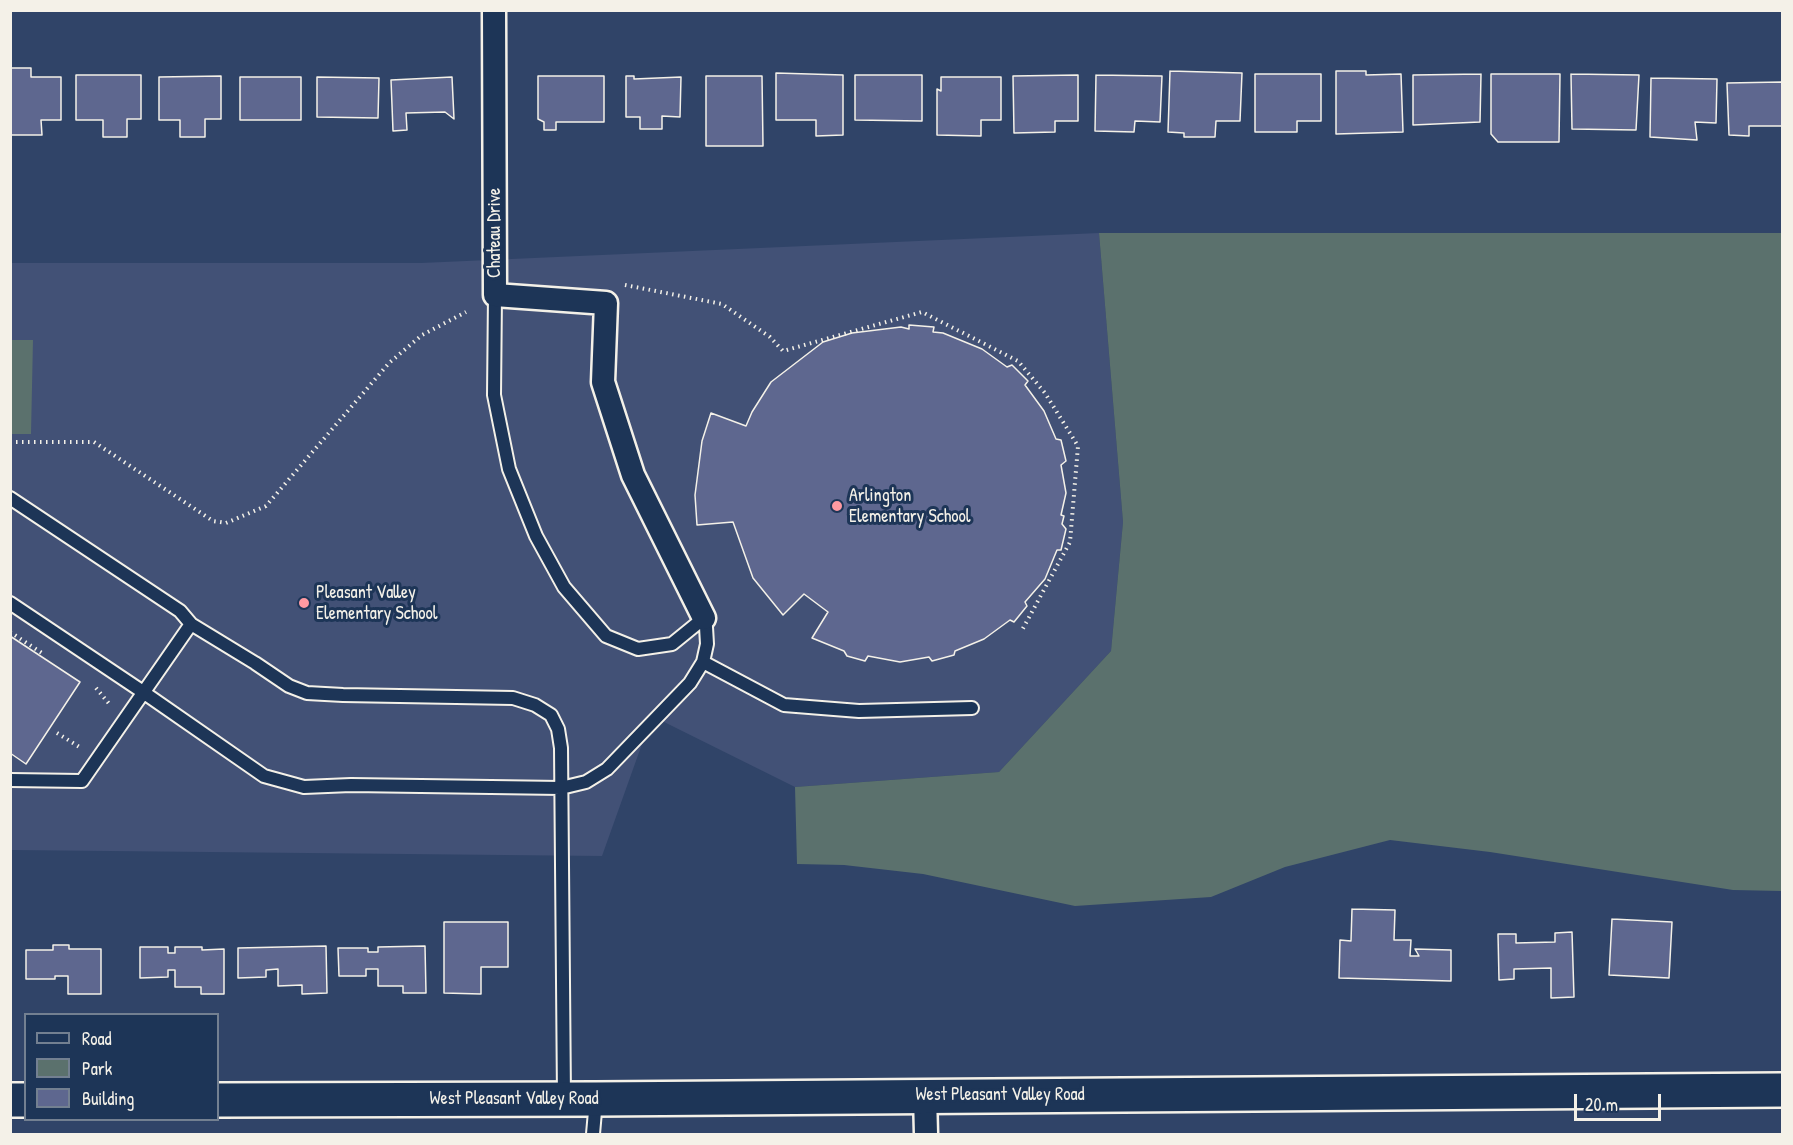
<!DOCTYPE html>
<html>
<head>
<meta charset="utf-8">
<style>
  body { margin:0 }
  #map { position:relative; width:1793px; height:1145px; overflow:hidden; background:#304468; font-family:"Patrick Hand",sans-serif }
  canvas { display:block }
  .frame { position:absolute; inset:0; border:12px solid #f4f1e8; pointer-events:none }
  .legend { position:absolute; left:24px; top:1013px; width:195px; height:108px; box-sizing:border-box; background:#1d3557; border:2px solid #738091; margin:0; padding:8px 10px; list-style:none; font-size:18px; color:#f4f1e8 }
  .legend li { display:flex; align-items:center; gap:12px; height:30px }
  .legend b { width:30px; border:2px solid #738091 }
  .scale { position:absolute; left:1574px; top:1094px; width:87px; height:27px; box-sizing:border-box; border:3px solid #f4f1e8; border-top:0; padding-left:8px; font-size:18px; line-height:21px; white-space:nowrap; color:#f4f1e8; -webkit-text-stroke:4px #1d3557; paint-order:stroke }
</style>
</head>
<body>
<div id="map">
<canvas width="1793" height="1145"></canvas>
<div class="frame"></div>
<ul class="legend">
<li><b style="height:8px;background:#1d3557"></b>Road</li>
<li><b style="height:16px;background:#5b716d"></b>Park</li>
<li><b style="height:16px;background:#5e678f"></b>Building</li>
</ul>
<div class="scale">20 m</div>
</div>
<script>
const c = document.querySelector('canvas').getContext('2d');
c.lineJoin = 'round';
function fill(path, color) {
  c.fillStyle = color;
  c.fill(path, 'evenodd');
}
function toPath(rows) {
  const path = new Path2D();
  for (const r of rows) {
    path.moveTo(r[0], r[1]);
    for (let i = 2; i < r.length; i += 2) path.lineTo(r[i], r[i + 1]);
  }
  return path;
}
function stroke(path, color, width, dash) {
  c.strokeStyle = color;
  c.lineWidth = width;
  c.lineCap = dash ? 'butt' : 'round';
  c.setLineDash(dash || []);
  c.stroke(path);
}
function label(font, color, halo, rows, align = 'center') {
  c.font = font + ' "Patrick Hand",sans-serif';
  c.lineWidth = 6;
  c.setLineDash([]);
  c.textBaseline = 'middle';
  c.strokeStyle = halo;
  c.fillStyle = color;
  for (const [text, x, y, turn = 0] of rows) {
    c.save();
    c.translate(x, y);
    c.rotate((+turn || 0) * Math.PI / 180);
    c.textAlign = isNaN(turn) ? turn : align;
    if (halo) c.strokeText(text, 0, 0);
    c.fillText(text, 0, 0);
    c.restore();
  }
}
const built = toPath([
  [1099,233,1123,522,1111,651,999,772,795,787,652,716,602,856,11,850,11,263,421,263]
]);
const green = toPath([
  [1099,233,1782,233,1782,891,1733,890,1490,852,1390,840,1285,867,1211,897,1075,906,923,874,844,865,797,864,795,787,999,772,1111,651,1123,522],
  [11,340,33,340,31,434,11,434]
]);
const building = toPath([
  [10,68,31,68,31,77,61,77,61,120,41,120,42,135,10,135,10,68],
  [1170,71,1242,73,1240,121,1216,121,1215,137,1184,137,1184,133,1168,132,1170,71],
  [1336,71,1366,71,1366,75,1401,74,1403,132,1336,134,1336,71],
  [776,73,843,75,843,135,816,136,816,120,776,120,776,73],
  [1255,74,1321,74,1321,121,1297,121,1297,132,1255,132,1255,74],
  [1481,74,1480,122,1413,125,1413,75,1481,74],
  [1491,74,1560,74,1559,142,1498,142,1491,134,1491,74],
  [1571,74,1639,75,1636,130,1572,129,1571,74],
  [76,75,141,75,141,119,127,119,127,137,103,137,103,120,76,120,76,75],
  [855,75,922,75,922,121,855,120,855,75],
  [1078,75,1078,121,1055,121,1055,132,1014,133,1013,76,1078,75],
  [1096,75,1162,76,1160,122,1135,121,1134,132,1095,131,1096,75],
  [221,76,221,119,205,119,205,137,180,137,180,120,159,120,159,77,221,76],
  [538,76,604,76,604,122,556,122,556,130,544,130,544,122,538,119,538,76],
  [626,76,634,76,634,79,681,77,680,117,662,116,662,129,640,129,640,117,626,117,626,76],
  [706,76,762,76,763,146,706,146,706,76],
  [240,77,301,77,301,120,240,120,240,77],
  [317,77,379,78,378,118,317,117,317,77],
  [452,77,454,119,445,112,406,113,407,130,393,131,391,80,452,77],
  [941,77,1001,77,1001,120,981,120,981,136,937,135,937,89,941,91,941,77],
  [1651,78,1717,79,1716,123,1695,122,1697,140,1650,137,1651,78],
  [1782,82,1782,126,1749,126,1749,136,1729,135,1727,83,1782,82],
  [909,325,934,327,933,332,943,333,982,349,1007,367,1012,365,1028,381,1025,385,1044,411,1056,439,1061,440,1066,461,1061,465,1066,493,1061,515,1064,516,1062,524,1066,529,1061,550,1057,550,1045,579,1025,602,1027,606,1014,622,1010,620,984,639,955,651,954,655,932,661,929,657,900,662,868,656,865,661,847,656,844,651,812,638,828,612,804,594,783,615,753,578,733,522,697,525,695,495,702,441,711,413,746,426,752,412,771,382,823,342,852,333,901,327,909,329,909,325],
  [10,636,80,682,26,764,10,753,10,636],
  [1352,909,1395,910,1394,940,1411,940,1410,956,1419,956,1415,949,1451,950,1451,981,1339,978,1340,940,1351,941,1352,909],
  [1612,919,1672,922,1669,978,1609,975,1612,919],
  [444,922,508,922,508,967,481,967,481,994,444,993,444,922],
  [1572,932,1574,997,1551,998,1551,968,1514,969,1514,979,1499,980,1498,934,1516,934,1516,943,1555,942,1555,933,1572,932],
  [53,945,69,945,69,949,101,949,101,994,68,994,68,976,55,976,55,979,26,979,26,950,53,950,53,945],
  [326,946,327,993,302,994,302,985,278,986,278,969,266,970,266,977,238,978,238,948,326,946],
  [425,946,426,993,403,993,403,986,378,986,378,969,366,969,366,976,339,976,338,948,368,948,368,952,378,952,378,947,425,946],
  [140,947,168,947,168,953,175,953,175,947,202,947,202,950,224,949,224,994,201,994,201,987,175,987,175,970,168,970,168,977,140,978,140,947]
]);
const path = toPath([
  [625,285,722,304,770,337,783,351,922,312,1018,361,1045,393,1078,446,1070,542,1021,632],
  [10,442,94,442,213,521,226,523,266,506,389,363,422,335,466,312],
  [10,632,45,655],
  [96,688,111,706],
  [57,733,81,748]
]);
const lane = toPath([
  [10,498,180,611,191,624,255,663,289,686,307,693,343,695,513,698,535,705,551,715,558,729,561,748,564,1098],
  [10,603,143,692,264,776,304,787,351,785,561,788,586,782,607,769,690,683,703,662,707,644,706,627,704,618,672,644,638,649,606,636,564,587,536,536,509,469,494,395,495,295],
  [703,662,784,705,859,711,972,708],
  [10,780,82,781,191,624],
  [593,1134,596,1100]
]);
const street = toPath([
  [494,10,495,295,606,303,603,382,633,475,704,618],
  [925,1095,926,1134]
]);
const secondary = toPath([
  [10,1100,26,1100],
  [218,1100,596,1099,1782,1090]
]);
const markers = [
  [837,506,6,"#ff9aa2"],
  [304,603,6,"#ff9aa2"]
];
const streetNames = [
  ["Chateau Drive",495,233,-90],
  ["West Pleasant Valley Road",1000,1095],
  ["West Pleasant Valley Road",514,1099]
];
const poiNames = [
  ["Arlington",849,496],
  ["Elementary School",849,517],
  ["Pleasant Valley",316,593],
  ["Elementary School",316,614]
];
fill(built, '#425176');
fill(green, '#5b716d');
fill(building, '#5e678f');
stroke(building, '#f4f1e8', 1.5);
stroke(lane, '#f4f1e8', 16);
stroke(street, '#f4f1e8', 27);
stroke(secondary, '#f4f1e8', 38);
stroke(path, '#f4f1e8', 4, [1.5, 4.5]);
stroke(lane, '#1d3557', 12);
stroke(street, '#1d3557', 22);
stroke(secondary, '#1d3557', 33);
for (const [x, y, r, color] of markers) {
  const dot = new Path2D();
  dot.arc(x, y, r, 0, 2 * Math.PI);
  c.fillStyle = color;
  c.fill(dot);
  stroke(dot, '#1d3557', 2);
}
label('18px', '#f4f1e8', '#1d3557', streetNames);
label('18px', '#f4f1e8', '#1d3557', poiNames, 'left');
</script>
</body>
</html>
